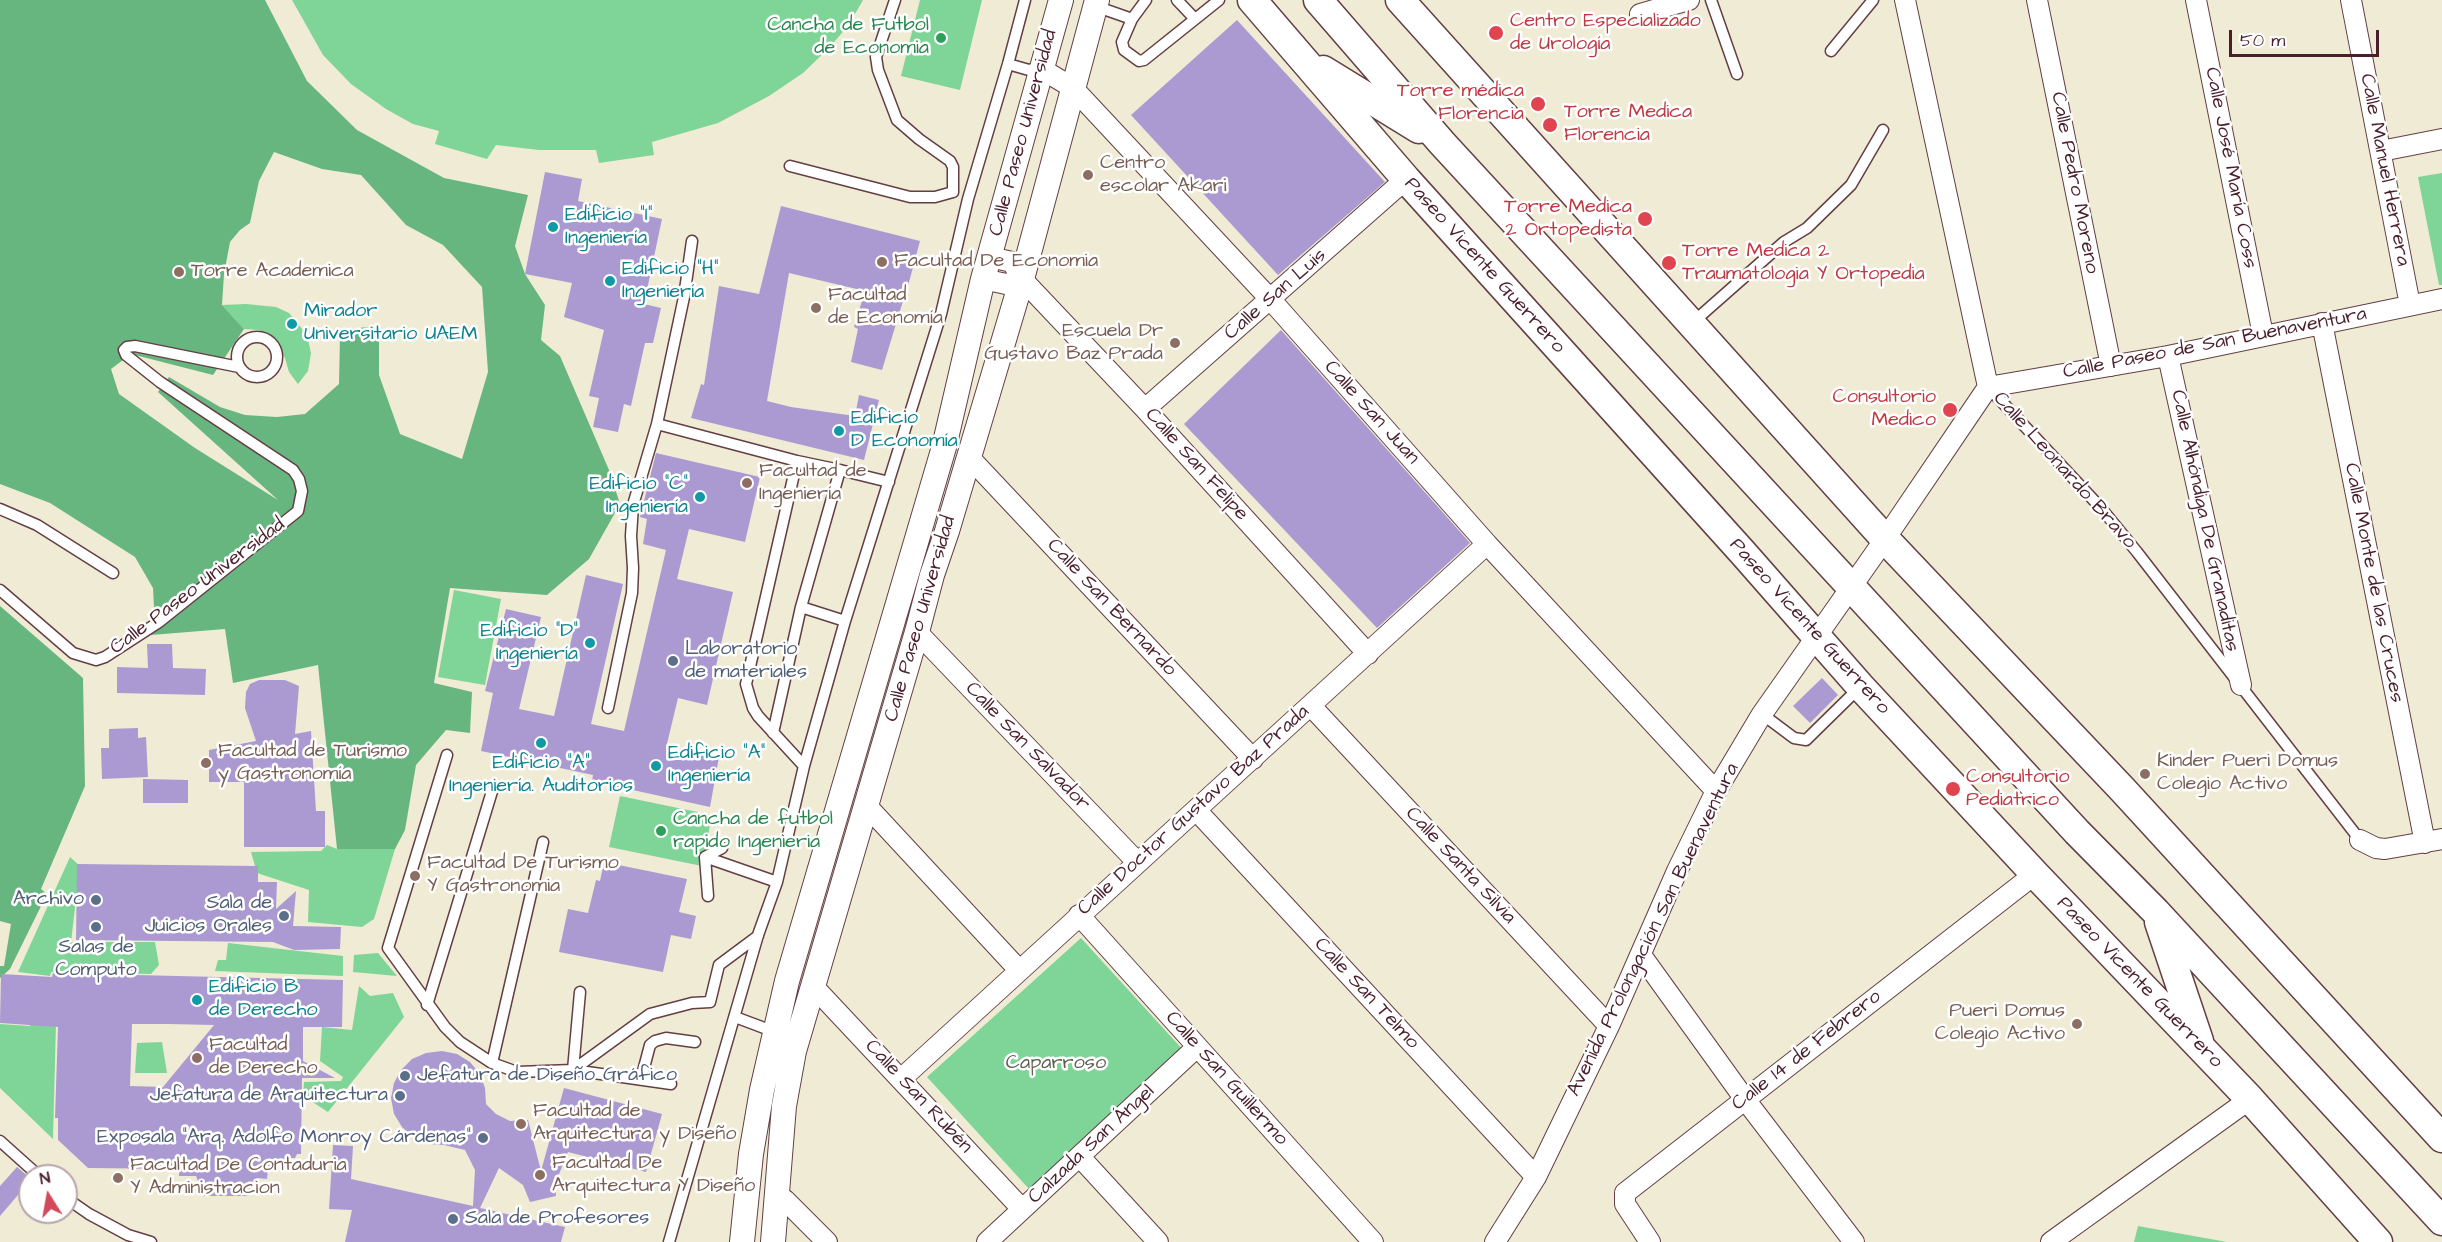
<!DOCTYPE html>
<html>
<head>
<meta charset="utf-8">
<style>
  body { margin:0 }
  #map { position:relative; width:2442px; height:1242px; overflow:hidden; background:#f0ebd4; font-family:"Architects Daughter",sans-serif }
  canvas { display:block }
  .north { position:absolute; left:18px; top:1164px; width:60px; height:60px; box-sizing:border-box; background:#fff; border:2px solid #b7a5aa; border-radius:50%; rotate:349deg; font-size:16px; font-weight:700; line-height:24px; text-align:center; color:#4a1f2b }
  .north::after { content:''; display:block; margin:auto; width:21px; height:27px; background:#d1495b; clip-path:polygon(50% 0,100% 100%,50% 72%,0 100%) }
  .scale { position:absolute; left:2229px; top:30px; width:150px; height:27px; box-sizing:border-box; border:3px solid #4a1f2b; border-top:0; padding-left:8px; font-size:18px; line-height:21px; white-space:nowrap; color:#4a1f2b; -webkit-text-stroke:4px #fff; paint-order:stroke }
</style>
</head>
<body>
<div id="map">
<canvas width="2442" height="1242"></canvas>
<div class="north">N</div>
<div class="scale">50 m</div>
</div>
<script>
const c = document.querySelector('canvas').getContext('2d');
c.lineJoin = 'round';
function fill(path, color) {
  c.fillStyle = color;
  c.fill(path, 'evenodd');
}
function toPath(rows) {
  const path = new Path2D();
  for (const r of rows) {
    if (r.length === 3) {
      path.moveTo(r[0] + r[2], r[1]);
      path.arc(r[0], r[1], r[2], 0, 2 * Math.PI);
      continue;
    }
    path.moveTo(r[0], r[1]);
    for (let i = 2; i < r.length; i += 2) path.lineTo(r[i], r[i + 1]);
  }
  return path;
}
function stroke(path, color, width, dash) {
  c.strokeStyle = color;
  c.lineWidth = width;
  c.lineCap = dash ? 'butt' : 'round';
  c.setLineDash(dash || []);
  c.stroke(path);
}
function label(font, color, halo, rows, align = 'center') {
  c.font = font + ' "Architects Daughter",sans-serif';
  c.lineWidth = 5;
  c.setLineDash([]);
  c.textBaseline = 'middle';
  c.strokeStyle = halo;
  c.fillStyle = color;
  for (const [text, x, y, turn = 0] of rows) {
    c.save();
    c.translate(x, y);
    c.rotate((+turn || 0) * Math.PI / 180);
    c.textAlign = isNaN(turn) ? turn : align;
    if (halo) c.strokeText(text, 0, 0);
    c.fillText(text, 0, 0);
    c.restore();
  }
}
const green = toPath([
  [292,0,863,0,848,26,828,49,803,73,769,96,718,123,652,142,654,155,599,163,596,150,539,150,496,145,487,159,435,144,439,131,413,124,386,109,351,84,323,55],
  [920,0,982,0,960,90,901,76],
  [2442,173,2442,285,2439,285,2418,177],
  [246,304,276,307,289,313,307,335,311,353,308,371,298,384,289,372,285,358,273,339,259,330,244,329,222,305],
  [454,590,501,599,485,685,438,677],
  [620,796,712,815,702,866,609,847],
  [327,845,337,849,395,849,374,919,362,927,308,922,309,890,257,873,251,852,321,851],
  [70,857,80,866,71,942,155,942,159,965,151,974,51,972,50,976,18,972],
  [1081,938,1184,1051,1030,1190,927,1077],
  [228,943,343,956,343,976,215,971,218,960,226,960],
  [378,953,397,976,353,972,354,955],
  [359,986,370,996,393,993,404,1017,328,1112,303,1096,304,1082,341,1081,343,1077,320,1061,322,1027,352,1030],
  [30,1021,56,1022,53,1139,0,1088,0,1024,30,1026],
  [162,1042,167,1073,135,1073,137,1043],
  [2138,1226,2227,1242,2134,1242]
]);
const forest = toPath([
  [0,0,265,0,307,81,357,130,444,178,528,195,515,246,525,274,545,305,541,340,560,356,609,470,620,504,589,559,547,595,450,588,434,683,472,692,470,733,446,730,416,765,405,830,395,849,337,849,318,665,233,683,225,629,151,635,154,607,153,588,135,557,50,503,0,484],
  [274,152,322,169,361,175,406,225,443,245,482,287,488,372,462,459,400,434,379,375,379,326,348,329,340,336,339,384,305,414,277,417,245,415,220,407,169,377,158,392,278,500,195,448,119,394,111,369,131,354,213,375,244,329,222,305,224,274,230,242,240,230,250,223,259,181],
  [0,606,83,678,85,786,41,889,47,894,10,969,0,978,0,966,4,966,11,924,0,921]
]);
const building = toPath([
  [1237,20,1385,182,1278,275,1131,115],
  [545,172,582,179,578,201,662,219,644,304,661,308,653,343,645,343,631,406,624,404,618,432,593,427,599,398,589,396,604,330,564,317,572,283,525,274],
  [781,206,920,241,904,301,903,301,882,370,851,362,858,329,854,327,865,291,789,273,767,401,791,407,855,416,859,395,879,400,864,460,691,418,701,384,704,385,719,286,759,294],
  [1281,330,1470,543,1377,628,1184,424],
  [656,453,760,477,745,542,689,529,677,579,733,592,707,705,678,698,666,748,719,757,710,807,592,781,593,775,481,751,493,693,485,691,506,609,541,617,519,709,554,716,586,575,623,584,591,724,624,731,666,550,643,544,647,519,640,517],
  [147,644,172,644,173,668,206,669,205,695,117,693,117,667,148,668],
  [1822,678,1838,695,1810,723,1793,706],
  [259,680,285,680,299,686,295,734,311,731,316,811,325,811,325,847,244,847,244,782,209,782,209,750,256,741,245,708,246,692,250,684],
  [138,728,138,738,146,737,148,777,102,779,101,748,109,748,109,729],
  [143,779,188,780,188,803,143,803],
  [604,862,687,879,679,912,696,916,691,939,671,935,663,972,559,952,568,909,588,913,596,880,600,881],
  [77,864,258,866,258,882,277,882,276,909,296,891,293,926,341,927,340,949,294,950,273,942,76,940],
  [53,973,343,980,342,1027,303,1027,303,1061,335,1078,302,1078,301,1154,297,1154,295,1158,288,1158,288,1164,276,1163,275,1170,268,1170,267,1179,257,1178,248,1196,204,1196,196,1176,179,1176,179,1169,88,1168,58,1140,58,1118,55,1118,58,1027,0,1023,1,974,52,977],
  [132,1024,168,1024,214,1025,163,1087,130,1086],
  [442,1051,457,1054,470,1062,480,1074,485,1088,486,1104,496,1114,510,1121,528,1120,541,1171,564,1088,662,1114,646,1172,568,1152,555,1184,556,1196,530,1202,523,1185,499,1168,480,1208,565,1227,561,1242,345,1242,352,1210,329,1209,333,1145,353,1146,351,1179,473,1206,475,1170,465,1150,444,1145,428,1144,414,1138,402,1127,394,1114,391,1098,394,1083,401,1070,412,1059,426,1053],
  [17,1167,30,1178,30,1181,0,1216,0,1186]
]);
const service = toPath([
  [1146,0,1132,19,1122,42,1124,50,1139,61,1144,60,1219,0],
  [1177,0,1195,19],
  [1711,0,1737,74],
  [1095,6,1132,19],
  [1831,51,1873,0],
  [1008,64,1029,70,1040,68],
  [790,166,910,197,935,197,953,192,953,167,950,161,919,139,897,120,878,70,876,57,895,0],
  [692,241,684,297,657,424,797,461,840,470,801,607,773,733],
  [1691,324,1784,242,1807,228,1851,185,1883,130],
  [257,357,20],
  [1988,387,2101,508,2137,552,2360,840],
  [797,461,746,684,753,708,758,716,804,766],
  [840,470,889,482],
  [0,509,37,525,113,573],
  [0,590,73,653,96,660,105,657,159,622,298,511,302,491,299,479,293,470,160,382,126,355,124,350,127,347,135,346,239,367],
  [801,607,845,621],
  [608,708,632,593,633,568,631,536,633,505,657,424],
  [1762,714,1794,738,1806,740,1860,687],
  [447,755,388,948,445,1027,460,1042,492,1063,517,1072,573,1070,650,1014,692,1003,710,1002,719,965,758,936],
  [705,857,777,882],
  [708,896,705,857,722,848],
  [580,992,573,1070,671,1084],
  [427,1005,493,788],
  [735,1017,775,1032],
  [492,1063,543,842],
  [641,1079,650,1045,655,1041,666,1038,695,1042],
  [0,1141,39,1176],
  [66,1198,89,1214,128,1235,151,1242],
  [669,1242,758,935,777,882,804,766,845,621,941,314,968,199,1008,64,1025,0]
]);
const minor = toPath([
  [1905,0,1988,387],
  [2037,0,2111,366],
  [2196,0,2263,335],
  [2351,0,2410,305],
  [1640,14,1689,0],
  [1040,68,1073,88,1271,300,1487,544,1716,791],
  [2381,151,2442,139],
  [990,257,1012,262,1022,279,1145,409,1368,654],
  [983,279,1006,284,1022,279],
  [2322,323,2425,843],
  [2168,356,2241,685],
  [1988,387,2168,356,2442,299],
  [1145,409,1406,179],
  [969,457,1253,759],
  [917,632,1137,862],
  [1311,706,1609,1026],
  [866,805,1019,970],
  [1197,811,1536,1177],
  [2360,840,2376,848,2385,849,2442,839],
  [1079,915,1373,1242],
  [1641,955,1744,1098,1854,1242],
  [813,986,1022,1209],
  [901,1079,1487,544],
  [1080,1157,1158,1242],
  [785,1200,827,1242],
  [987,1242,1197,1047],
  [1495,1242,1536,1177,1609,1026,1677,871,1716,791,1762,714,1885,539,1988,387],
  [1650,1242,1625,1204,1625,1193,2035,874],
  [2051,1242,2250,1099]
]);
const tertiary = toPath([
  [742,1242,751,1154,762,1090,787,981,944,447,983,279,1061,0],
  [773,1242,784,1106,794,1051,917,632,932,575,947,531,1022,279,1097,0]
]);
const secondary = toPath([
  [1252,0,1406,179,1744,554,1860,686,2035,874,2250,1099,2378,1242],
  [1318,0,1442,143,2077,832,2156,912,2442,1221],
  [1400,0,1885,539,2123,790,2442,1138],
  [1323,70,1419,129],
  [2159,922,2199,1041]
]);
const markers = [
  [1496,33,8,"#e0444e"],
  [941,38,6,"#2e9e5b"],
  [1538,104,8,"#e0444e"],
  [1550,125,8,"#e0444e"],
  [1088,175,6,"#8d6e63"],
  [1645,219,8,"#e0444e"],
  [553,227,6,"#0f9aa8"],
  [882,262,6,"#8d6e63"],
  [1669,263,8,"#e0444e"],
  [179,272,6,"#8d6e63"],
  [610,281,6,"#0f9aa8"],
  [816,308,6,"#8d6e63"],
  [292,324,6,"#0f9aa8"],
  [1175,343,6,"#8d6e63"],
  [1950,410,8,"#e0444e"],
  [839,431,6,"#0f9aa8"],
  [747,483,6,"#8d6e63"],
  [700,497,6,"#0f9aa8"],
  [590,643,6,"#0f9aa8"],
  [673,661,6,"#5c6f8a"],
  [541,743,6,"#0f9aa8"],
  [206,763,6,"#8d6e63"],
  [656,766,6,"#0f9aa8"],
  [2145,774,6,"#8d6e63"],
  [1953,789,8,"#e0444e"],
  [661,831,6,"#2e9e5b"],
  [415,876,6,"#8d6e63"],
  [96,900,6,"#5c6f8a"],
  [284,916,6,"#5c6f8a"],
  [96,927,6,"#5c6f8a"],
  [197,1000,6,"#0f9aa8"],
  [2077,1024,6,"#8d6e63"],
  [197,1058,6,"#8d6e63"],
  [405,1076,6,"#5c6f8a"],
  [400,1096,6,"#5c6f8a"],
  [521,1124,6,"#8d6e63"],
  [483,1138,6,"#5c6f8a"],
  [540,1175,6,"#8d6e63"],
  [118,1178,6,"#8d6e63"],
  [453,1219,6,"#5c6f8a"]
];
const healthNames = [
  ["Centro Especializado",1510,22],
  ["de Urología",1510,45],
  ["Torre médica",1524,92,"right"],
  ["Florencia",1524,115,"right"],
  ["Torre Medica",1564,113],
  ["Florencia",1564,136],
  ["Torre Medica",1632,208,"right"],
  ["2 Ortopedista",1632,231,"right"],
  ["Torre Medica 2",1682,252],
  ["Traumatologia Y Ortopedia",1682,275],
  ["Consultorio",1936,398,"right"],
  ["Medico",1936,421,"right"],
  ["Consultorio",1966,778],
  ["Pediatrico",1966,801]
];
const leisureNames = [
  ["Cancha de Futbol",929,26],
  ["de Economia",929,49],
  ["Cancha de futbol",673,820,"left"],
  ["rapido Ingenieria",673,843,"left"]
];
const streetNames = [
  ["Calle Paseo Universidad",1024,133,-75],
  ["Calle José María Coss",2230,168,79],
  ["Calle Manuel Herrera",2384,170,79],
  ["Calle Pedro Moreno",2074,183,79],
  ["Paseo Vicente Guerrero",1484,266,48],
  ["Calle San Luis",1276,295,-41],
  ["Calle Paseo de San Buenaventura",2215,344,-11],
  ["Calle San Juan",1371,413,48],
  ["Calle San Felipe",1196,465,48],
  ["Calle Leonardo Bravo",2064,471,48],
  ["Calle Alhóndiga De Granaditas",2204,521,78],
  ["Calle Monte de las Cruces",2373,583,79],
  ["Calle Paseo Universidad",198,587,-37],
  ["Calle San Bernardo",1111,608,47],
  ["Calle Paseo Universidad",921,619,-74],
  ["Paseo Vicente Guerrero",1809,627,48],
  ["Calle San Salvador",1027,747,46],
  ["Calle Doctor Gustavo Baz Prada",1194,811,-42],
  ["Calle Santa Silvia",1460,866,47],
  ["Avenida Prolongación San Buenaventura",1654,930,-64],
  ["Paseo Vicente Guerrero",2139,983,46],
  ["Calle San Telmo",1366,994,47],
  ["Calle 14 de Febrero",1807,1051,-38],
  ["Calle San Guillermo",1226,1079,48],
  ["Calle San Rubén",918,1097,47],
  ["Calzada San Ángel",1092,1145,-43]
];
const educationNames = [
  ["Centro",1100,164],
  ["escolar Akari",1100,187],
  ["Facultad De Economia",894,262],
  ["Torre Academica",191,272],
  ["Facultad",828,296],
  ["de Economía",828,319],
  ["Escuela Dr",1163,332,"right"],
  ["Gustavo Baz Prada",1163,355,"right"],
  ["Facultad de",759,472],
  ["Ingeniería",759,495],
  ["Facultad de Turismo",218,752],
  ["y Gastronomía",218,775],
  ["Kinder Pueri Domus",2157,762],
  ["Colegio Activo",2157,785],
  ["Facultad De Turismo",427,864],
  ["Y Gastronomia",427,887],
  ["Pueri Domus",2065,1012,"right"],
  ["Colegio Activo",2065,1035,"right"],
  ["Facultad",209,1046],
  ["de Derecho",209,1069],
  ["Facultad de",533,1112],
  ["Arquitectura y Diseño",533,1135],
  ["Facultad De",552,1164],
  ["Arquitectura Y Diseño",552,1187],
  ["Facultad De Contaduria",130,1166],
  ["Y Administracion",130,1189]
];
const cultureNames = [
  ["Edificio \"I\"",565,216],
  ["Ingeniería",565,239],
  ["Edificio \"H\"",622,270],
  ["Ingeniería",622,293],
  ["Mirador",304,312],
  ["Universitario UAEM",304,335],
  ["Edificio",851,419],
  ["D Economía",851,442],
  ["Edificio \"C\"",688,485,"right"],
  ["Ingeniería",688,508,"right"],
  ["Edificio \"D\"",578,632,"right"],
  ["Ingeniería",578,655,"right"],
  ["Edificio \"A\"",668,754],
  ["Ingeniería",668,777],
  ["Edificio \"A\"",541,764,"center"],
  ["Ingeniería. Auditorios",541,787,"center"],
  ["Edificio B",209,988],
  ["de Derecho",209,1011]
];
const serviceNames = [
  ["Laboratorio",685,650,"left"],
  ["de materiales",685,673,"left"],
  ["Archivo",84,900],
  ["Sala de",272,904],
  ["Juicios Orales",272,927],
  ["Salas de",96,948,"center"],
  ["Computo",96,971,"center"],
  ["Jefatura de Diseño Gráfico",417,1076,"left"],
  ["Jefatura de Arquitectura",388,1096],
  ["Exposala \"Arq. Adolfo Monroy Cárdenas\"",471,1138],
  ["Sala de Profesores",465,1219,"left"]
];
const parkNames = [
  ["Caparroso",1056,1064]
];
fill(green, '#7fd497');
fill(forest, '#67b680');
fill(building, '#ab9ad2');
stroke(service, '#633e44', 13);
stroke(minor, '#633e44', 22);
stroke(tertiary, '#633e44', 26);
stroke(secondary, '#633e44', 31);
stroke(service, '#fff', 10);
stroke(minor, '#fff', 20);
stroke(tertiary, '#fff', 24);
stroke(secondary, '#fff', 28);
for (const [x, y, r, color] of markers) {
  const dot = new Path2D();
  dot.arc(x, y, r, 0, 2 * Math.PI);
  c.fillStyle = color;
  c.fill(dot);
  stroke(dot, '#fff', 2);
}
label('20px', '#be3a42', '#fff', healthNames, 'left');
label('20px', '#27864d', '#fff', leisureNames, 'right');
label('20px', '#4a1f2b', '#fff', streetNames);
label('20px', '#785e54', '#fff', educationNames, 'left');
label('20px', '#0d838f', '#fff', cultureNames, 'left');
label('20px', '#4e5e75', '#fff', serviceNames, 'right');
label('20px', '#5d5e51', '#fff', parkNames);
</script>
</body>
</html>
